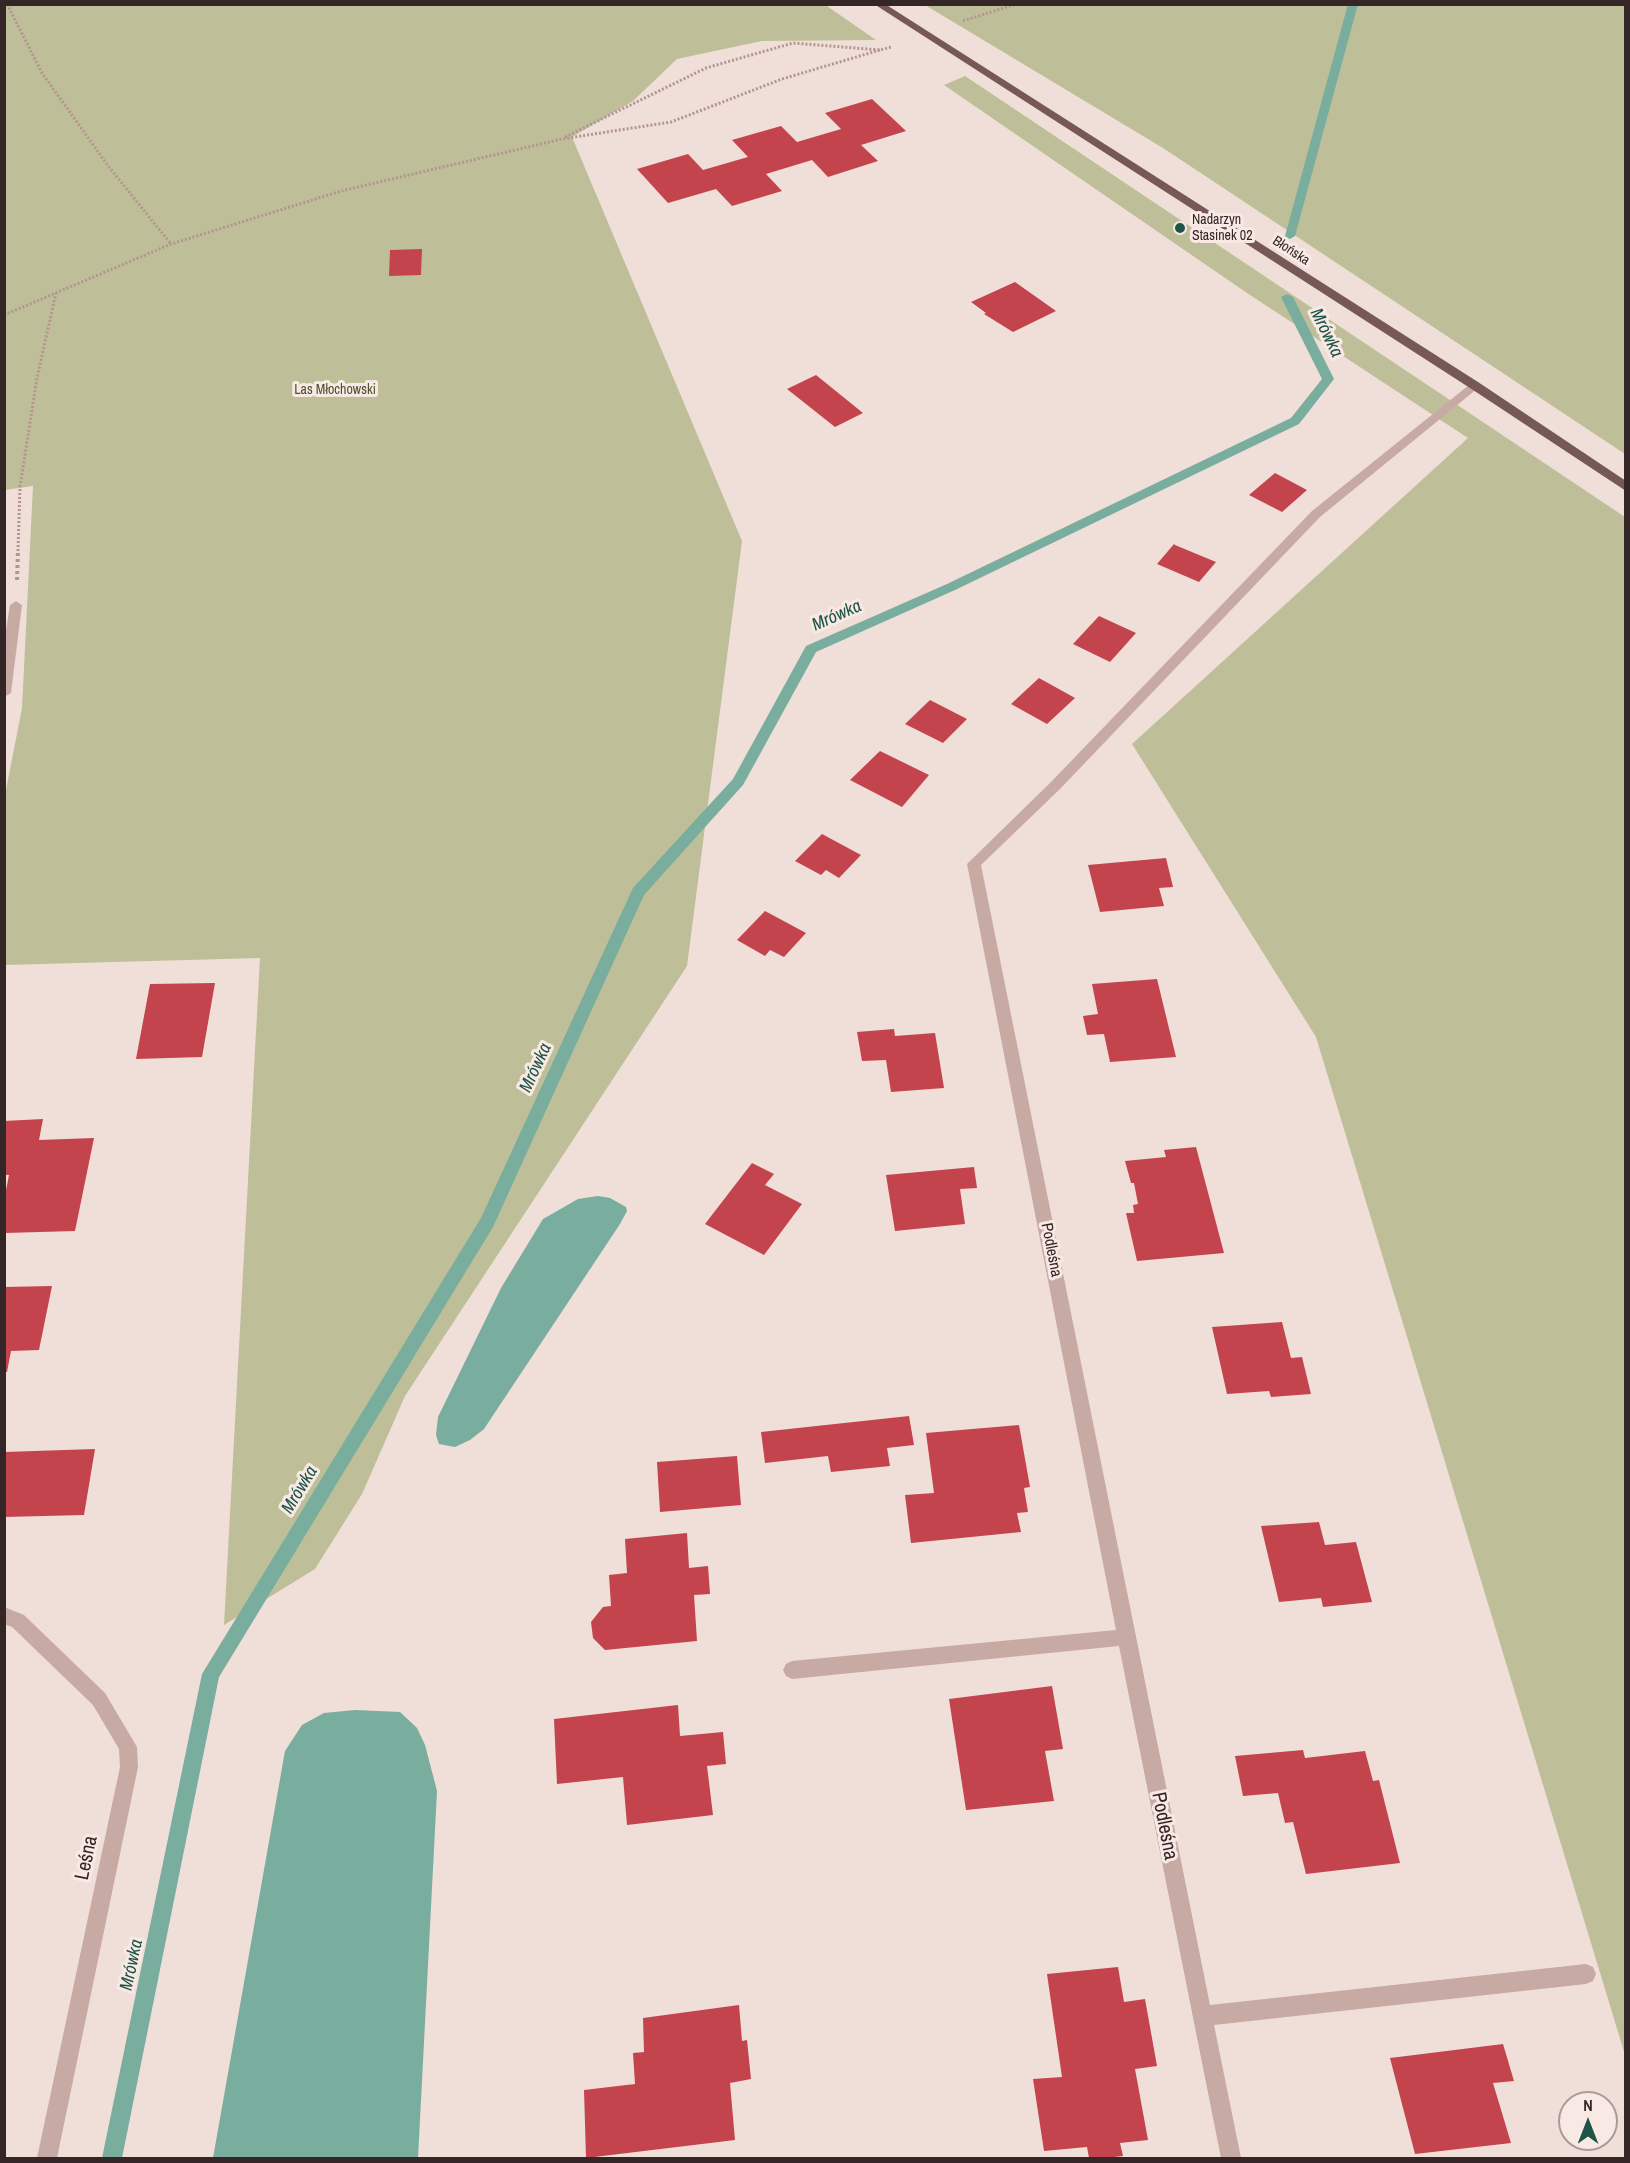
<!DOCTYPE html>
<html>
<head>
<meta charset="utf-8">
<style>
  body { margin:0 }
  #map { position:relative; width:1630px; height:2163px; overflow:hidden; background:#f0ded9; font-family:"Archivo Narrow",sans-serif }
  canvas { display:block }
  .frame { position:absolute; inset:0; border:6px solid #342626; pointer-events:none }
  .north { position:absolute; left:1558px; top:2091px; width:60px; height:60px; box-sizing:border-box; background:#f8e9e5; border:2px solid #aa9b99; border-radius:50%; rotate:0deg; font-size:16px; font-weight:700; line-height:24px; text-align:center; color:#342626 }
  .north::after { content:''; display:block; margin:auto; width:21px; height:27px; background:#1d5446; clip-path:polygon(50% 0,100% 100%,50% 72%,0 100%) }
</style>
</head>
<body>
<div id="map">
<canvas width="1630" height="2163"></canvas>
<div class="frame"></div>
<div class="north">N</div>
</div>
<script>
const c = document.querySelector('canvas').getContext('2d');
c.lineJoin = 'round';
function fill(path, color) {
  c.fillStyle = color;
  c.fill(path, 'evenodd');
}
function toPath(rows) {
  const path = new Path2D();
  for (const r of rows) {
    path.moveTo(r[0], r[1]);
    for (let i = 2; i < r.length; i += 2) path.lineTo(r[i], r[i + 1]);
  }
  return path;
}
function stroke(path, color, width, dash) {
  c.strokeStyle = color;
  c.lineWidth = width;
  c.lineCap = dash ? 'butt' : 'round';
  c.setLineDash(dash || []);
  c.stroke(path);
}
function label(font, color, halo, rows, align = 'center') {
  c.font = font + ' "Archivo Narrow",sans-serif';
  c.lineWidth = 6;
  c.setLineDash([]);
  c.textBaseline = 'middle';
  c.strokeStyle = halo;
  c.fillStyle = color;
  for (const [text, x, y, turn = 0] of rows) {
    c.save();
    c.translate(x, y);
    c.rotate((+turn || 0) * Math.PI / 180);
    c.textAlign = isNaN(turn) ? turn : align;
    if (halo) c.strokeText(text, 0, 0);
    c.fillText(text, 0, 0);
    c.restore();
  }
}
const green = toPath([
  [824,4,876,40,762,41,677,59,633,101,572,137,742,541,687,966,405,1396,362,1494,315,1569,224,1625,260,958,5,965,5,795,22,708,33,486,5,490,4,5],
  [925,5,1625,5,1625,454,1163,148],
  [965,76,1625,517,1625,2055,1316,1037,1132,744,1468,438,1247,293,944,85]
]);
const water = toPath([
  [598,1196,610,1198,626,1207,627,1211,620,1224,484,1429,470,1440,455,1447,439,1444,436,1435,438,1417,501,1288,543,1219,578,1199],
  [355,1710,400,1712,417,1728,425,1745,437,1791,418,2158,213,2158,285,1751,302,1725,324,1713]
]);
const stream = toPath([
  [1348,4,1358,4,1295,236,1290,239,1286,238,1285,236,1348,4],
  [1287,294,1293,297,1334,379,1299,424,955,590,816,652,743,785,644,895,493,1227,219,1677,122,2158,102,2158,202,1674,481,1218,633,888,733,779,806,646,947,584,1291,418,1322,379,1281,297,1287,294]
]);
const building = toPath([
  [872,99,906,131,861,145,878,161,828,177,812,160,766,174,782,191,732,206,716,189,668,203,637,169,688,154,703,170,748,157,732,140,781,126,797,142,841,129,825,113],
  [422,249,421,275,389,276,390,250],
  [1015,282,1056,311,1013,332,984,314,986,313,971,302],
  [816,375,863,413,835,427,787,389],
  [1275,473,1307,490,1282,512,1249,495],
  [1174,544,1175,545,1216,562,1199,582,1157,564],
  [1099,616,1136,633,1110,662,1073,644],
  [1039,678,1075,698,1047,724,1011,704],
  [930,700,967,719,943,743,905,724],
  [880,751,929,775,902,807,850,780],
  [822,834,861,855,839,878,826,870,821,875,795,861],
  [1166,858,1173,887,1159,888,1164,906,1100,912,1088,865],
  [765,911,806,933,784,957,770,950,765,956,737,940],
  [1157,979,1176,1057,1110,1062,1104,1034,1087,1035,1083,1016,1098,1014,1092,984],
  [215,983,202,1057,136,1059,150,984],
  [894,1029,895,1036,935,1033,944,1088,891,1092,886,1060,862,1061,857,1032],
  [43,1119,39,1140,94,1138,75,1231,5,1233,5,1195,9,1175,4,1175,4,1121],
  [1196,1147,1224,1253,1137,1261,1126,1213,1134,1213,1133,1205,1138,1204,1134,1183,1131,1183,1125,1161,1166,1157,1164,1150],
  [752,1163,774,1174,765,1185,802,1204,764,1255,705,1224],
  [974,1167,977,1188,960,1189,965,1224,895,1231,886,1175],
  [52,1286,39,1350,11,1351,7,1372,4,1372,4,1287],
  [1282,1322,1291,1358,1302,1357,1311,1394,1271,1397,1269,1391,1227,1394,1212,1327],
  [909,1416,914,1445,887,1448,890,1466,831,1472,828,1456,765,1463,761,1432],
  [1019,1425,1030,1487,1024,1488,1028,1512,1017,1513,1021,1532,911,1543,905,1495,934,1493,926,1433],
  [95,1449,84,1515,4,1517,4,1452],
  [737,1456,741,1505,660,1512,657,1462],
  [1319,1522,1325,1545,1356,1542,1372,1602,1323,1607,1321,1598,1279,1602,1261,1526],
  [687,1533,689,1568,708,1566,710,1594,694,1595,697,1641,605,1650,593,1638,591,1622,603,1607,611,1606,609,1575,627,1573,625,1539],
  [1052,1686,1063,1749,1045,1751,1054,1801,966,1810,949,1699],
  [678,1705,680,1736,723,1732,726,1764,707,1766,713,1815,627,1825,623,1777,557,1784,554,1719],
  [1303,1750,1305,1758,1365,1751,1373,1781,1379,1780,1400,1863,1306,1874,1293,1822,1285,1823,1278,1793,1243,1796,1235,1756],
  [1118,1967,1124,2002,1145,1999,1157,2066,1135,2069,1148,2140,1120,2143,1123,2156,1105,2158,1089,2158,1087,2147,1044,2151,1033,2079,1062,2077,1047,1974],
  [739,2005,742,2041,747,2040,751,2079,730,2083,735,2140,586,2158,584,2090,635,2084,633,2053,644,2052,643,2018],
  [1503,2044,1514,2081,1493,2083,1511,2143,1415,2154,1390,2058]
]);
const pathFar1 = toPath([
  [7,4,42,73,109,167,171,244],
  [963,21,1016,4],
  [565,137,706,68,793,43,880,50,891,47],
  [4,315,171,244,341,191,562,139,671,122,782,79,880,50],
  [18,551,20,487,37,378,56,293]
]);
const path = toPath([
  [17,580,18,550]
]);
const minor = toPath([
  [1474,381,1478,382,1478,388,1320,517,1060,789,981,865,1210,2005,1586,1964,1593,1967,1596,1974,1593,1981,1586,1984,1214,2025,1241,2158,1221,2158,1119,1646,792,1679,786,1676,783,1670,786,1664,792,1661,1116,1630,967,864,1050,783,1312,511,1474,381],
  [16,601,22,605,11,693,4,697,4,642,10,605,16,601],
  [4,1607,24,1615,105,1693,137,1747,138,1767,57,2158,37,2158,120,1767,119,1749,93,1705,12,1627,4,1624,4,1607]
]);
const major = toPath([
  [874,4,885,4,1478,382,1626,481,1626,491,1470,388,874,4]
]);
const markers = [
  [1180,228,6,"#1d5446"]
];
const farPoinames = [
  ["Nadarzyn",1192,220],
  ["Stasinek 02",1192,236]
];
const farStreetnames = [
  ["Błońska",1291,251,33]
];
const farParknames = [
  ["Las Młochowski",335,390]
];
const streetNames = [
  ["Podleśna",1051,1250,79]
];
const waterNames = [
  ["Mrówka",1326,333,64],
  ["Mrówka",837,616,-24],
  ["Mrówka",536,1068,-65],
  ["Mrówka",300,1490,-59],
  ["Mrówka",132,1965,-78]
];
const nearStreetnames = [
  ["Podleśna",1164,1826,79],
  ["Leśna",87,1858,-78]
];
fill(green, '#bebf99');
fill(water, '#79ad9e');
fill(stream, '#79ad9e');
fill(building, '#c3444d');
stroke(pathFar1, '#b49490', 3, [2, 2]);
stroke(path, '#b49490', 4, [3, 3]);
fill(minor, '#c8aaa5');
fill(major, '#765857');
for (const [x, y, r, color] of markers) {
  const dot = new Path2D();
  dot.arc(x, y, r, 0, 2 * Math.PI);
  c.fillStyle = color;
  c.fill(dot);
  stroke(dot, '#f8e9e5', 2);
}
label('14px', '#342626', '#f8e9e5', farPoinames, 'left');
label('14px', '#342626', '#f8e9e5', farStreetnames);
label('14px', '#4f512b', '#f8e9e5', farParknames);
label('16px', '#342626', '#f8e9e5', streetNames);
label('italic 18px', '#1d5446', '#f8e9e5', waterNames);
label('20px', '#342626', '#f8e9e5', nearStreetnames);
</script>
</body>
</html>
